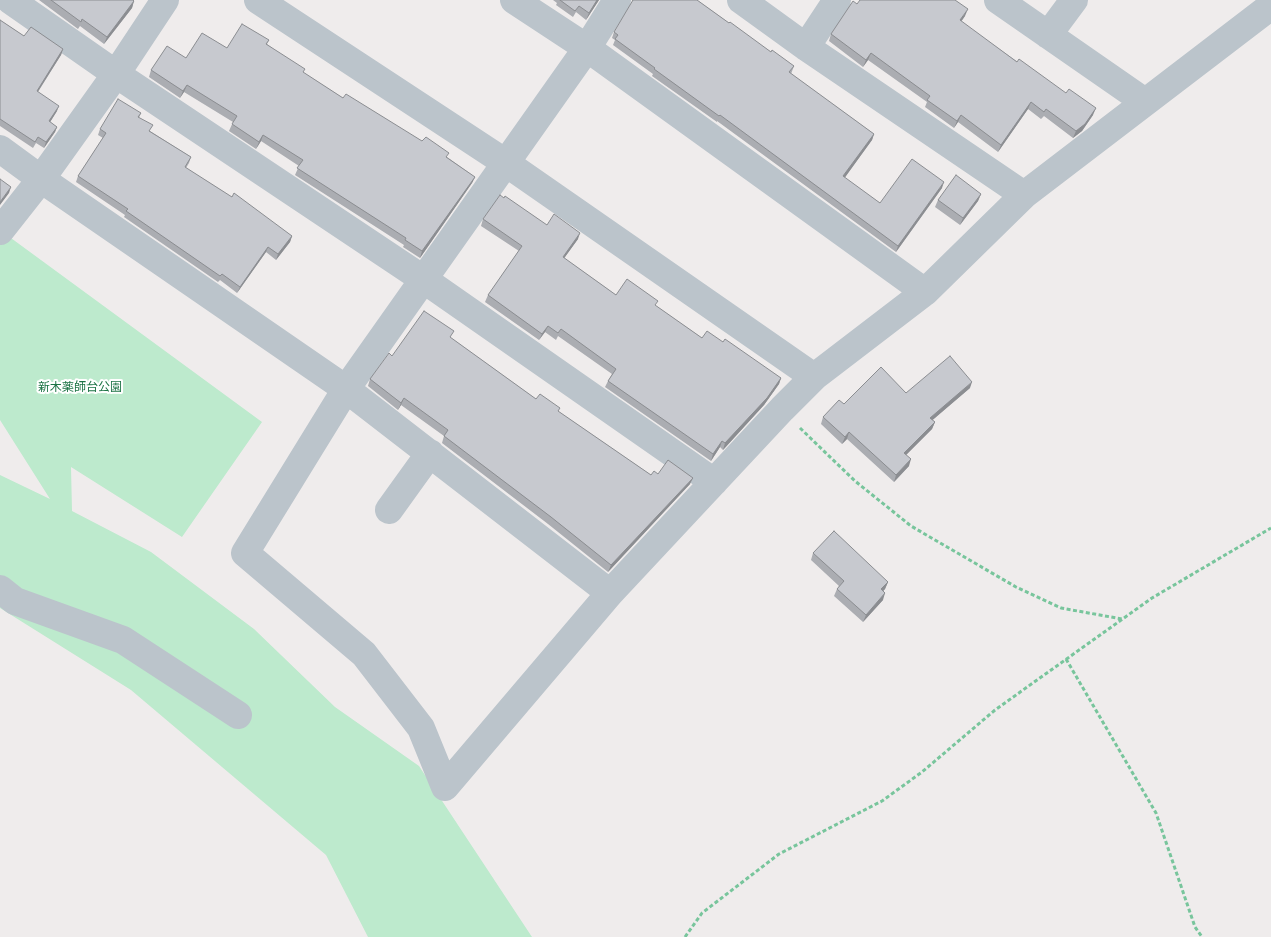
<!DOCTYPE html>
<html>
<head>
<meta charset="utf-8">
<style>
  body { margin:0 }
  canvas { display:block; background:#efecec }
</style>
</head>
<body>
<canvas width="1271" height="937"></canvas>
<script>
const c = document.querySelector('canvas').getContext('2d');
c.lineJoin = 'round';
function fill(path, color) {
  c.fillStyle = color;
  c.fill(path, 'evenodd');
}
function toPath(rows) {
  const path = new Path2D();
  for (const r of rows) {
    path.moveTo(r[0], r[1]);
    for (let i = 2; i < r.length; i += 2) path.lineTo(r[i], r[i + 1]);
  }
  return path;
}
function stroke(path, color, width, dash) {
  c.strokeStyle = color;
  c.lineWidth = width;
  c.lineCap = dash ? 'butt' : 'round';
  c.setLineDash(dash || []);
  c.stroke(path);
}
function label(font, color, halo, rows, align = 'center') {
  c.font = font + ' "IBM Plex Sans","Noto Sans JP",sans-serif';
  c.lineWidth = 4;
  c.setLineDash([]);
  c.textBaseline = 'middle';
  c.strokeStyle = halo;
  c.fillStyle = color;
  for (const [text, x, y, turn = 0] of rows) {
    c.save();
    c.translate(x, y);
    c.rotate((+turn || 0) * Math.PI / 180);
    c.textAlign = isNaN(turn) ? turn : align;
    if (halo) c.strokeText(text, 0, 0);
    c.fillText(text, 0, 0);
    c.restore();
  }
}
const green = toPath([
  [0,230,262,422,182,537,71,467,72,511,151,552,254,629,335,707,419,766,532,937,368,937,326,855,131,690,0,608,0,475,50,499,0,420]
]);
const path = toPath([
  [800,428,855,481,911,526,1016,587,1061,608,1122,619],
  [1066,659,1156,813,1195,927,1202,937],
  [685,937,702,913,779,854,882,801,922,772,995,710,1152,598,1271,528]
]);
const minor = toPath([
  [10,0,116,74,423,279,714,482],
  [258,0,506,163,814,377],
  [514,0,587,48,925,292],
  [617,0,587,48,346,389,245,553,364,654,421,728,445,787,610,593,782,409,814,377,925,292,1024,195,1271,6],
  [741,0,806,47,1024,195],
  [998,0,1145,102],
  [1048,35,1074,0],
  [806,47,837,0],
  [0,149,41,179,346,389,610,593],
  [0,231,41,179,116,74,165,0],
  [389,510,430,453],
  [0,589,15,601,123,640,238,715]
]);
const wall = toPath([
  [39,0,134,0,132,8,104,44,80,26,78,29],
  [553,0,599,0,586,20,576,12,573,17,556,5,557,3],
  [632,0,697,0,729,23,771,52,794,66,791,74,874,134,872,140,844,178,880,203,942,188,896,252,717,121,717,122,652,76,653,74,613,45,615,40,612,38,614,32,632,3],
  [965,16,961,22,1093,115,1082,131,1073,138,1044,116,1041,119,1028,109,998,152,958,122,954,128,925,107,927,102,868,60,863,67,829,41,831,34],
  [0,20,24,36,63,49,61,55,38,92,57,111,50,122,57,127,55,132,44,148,36,143,33,148,0,126],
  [269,40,267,44,304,73,343,98,447,157,475,177,472,183,420,258,403,247,404,245,295,175,299,166,261,141,256,149,229,131,233,122,184,92,180,98,149,77,151,70,186,58,227,48],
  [141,113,139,118,150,131,191,157,189,163,186,168,292,236,290,242,276,260,266,252,237,293,220,280,218,282,124,217,125,215,76,182,78,176,103,138,98,135,100,129],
  [981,194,978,201,960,225,935,207,938,200],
  [483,219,547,225,578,239,564,258,616,295,656,306,702,338,723,342,781,378,779,384,764,405,723,450,720,447,711,461,605,387,608,381,612,374,558,336,556,340,545,332,539,340,485,302,488,295,519,251,481,226],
  [451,338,536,399,559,412,651,475,658,474,690,484,608,572,548,524,442,443,444,436,401,405,398,410,368,386,370,379,392,356],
  [970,388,932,420,935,422,932,429,906,455,909,466,894,482,847,439,842,444,821,424,823,417,844,404,906,393],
  [813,553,888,582,885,589,883,591,883,600,863,622,834,596,837,589,839,586,811,560]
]);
const shadedWall = toPath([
  [597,0,599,0,586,20,589,13],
  [134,1,132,8,104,44,107,37],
  [968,9,965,16,957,27,960,20],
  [63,49,61,55,35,96,37,91],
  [871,53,868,60,863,67,866,60],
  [187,85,184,92,180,98,183,91],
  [1031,102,1028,109,998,152,1001,145],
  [59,106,57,111,47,127,49,121],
  [1096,108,1093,115,1082,131,1073,138,1076,131],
  [961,115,958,122,954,128,957,121],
  [57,127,55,132,44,148,46,142],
  [874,134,872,140,841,183,843,176],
  [263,135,261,141,256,149,259,142],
  [475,177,472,183,420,258,422,251],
  [944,182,942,188,896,252,898,246],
  [11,187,9,193,0,205,0,202],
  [981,194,978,201,960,225,963,218],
  [580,233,578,239,560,264,563,257],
  [292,236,290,242,276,260,278,254],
  [268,247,266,252,237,293,240,287],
  [548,326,545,332,539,340,542,334],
  [781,378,779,384,764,405,723,450,725,443],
  [972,382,970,388,928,424,930,418],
  [404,398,401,405,398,410,401,403],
  [935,422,932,429,902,459,904,453],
  [849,432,847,439,842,444,845,437],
  [722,441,720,447,711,461,713,454],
  [911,459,909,466,894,482,896,475],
  [693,478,690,484,608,572,611,565],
  [888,582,885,589,878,597,881,589],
  [885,593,883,600,863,622,866,615]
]);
const building = toPath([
  [51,0,133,0,134,1,107,37,82,19,81,22,51,0],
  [560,0,597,0,589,13,579,6,575,11,560,0],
  [633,0,697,0,729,23,730,22,771,52,772,50,794,66,789,72,874,134,843,176,880,203,912,159,944,182,898,246,720,115,719,116,654,69,655,68,615,39,618,35,614,32,633,0],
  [860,0,955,0,968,9,960,20,1017,62,1019,59,1066,93,1069,89,1096,108,1085,124,1076,131,1046,109,1044,112,1031,102,1001,145,961,115,957,121,927,100,930,96,871,53,866,60,831,34,853,1,857,4,860,0],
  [0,20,24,36,31,27,63,49,37,91,59,106,49,121,57,127,46,142,38,137,35,142,0,119,0,20],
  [242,24,269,40,266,44,305,69,303,72,343,98,346,94,422,141,426,137,449,153,446,157,475,177,422,251,405,240,406,238,297,168,303,160,263,135,259,142,232,124,237,116,187,85,183,91,151,70,167,46,186,58,202,33,227,48,242,24],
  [118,99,141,113,138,117,153,125,149,131,191,157,185,167,232,197,234,193,292,236,278,254,268,247,240,287,222,274,220,276,126,211,128,209,78,176,106,133,100,129,118,99],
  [956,175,981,194,963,218,938,200,956,175],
  [0,179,11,187,0,202,0,179],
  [500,195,504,198,505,196,547,225,554,214,580,233,563,257,616,295,627,279,658,301,655,305,702,338,707,331,723,342,725,339,781,378,767,398,725,443,722,441,713,454,608,381,616,369,561,329,558,333,548,326,542,334,488,295,522,246,483,219,500,195],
  [424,311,454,331,450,337,536,399,540,394,560,408,558,411,651,475,654,471,658,474,668,460,693,478,611,565,551,517,444,436,448,430,404,398,401,403,370,379,389,353,392,356,424,311],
  [950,356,972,382,930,418,935,422,904,453,911,459,896,475,849,432,845,437,823,417,839,400,844,404,881,367,906,393,950,356],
  [834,531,888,582,881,589,885,593,866,615,837,589,844,581,813,553,834,531]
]);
const parkNames = [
  ["新木薬師台公園",80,388]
];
fill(green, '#bdeacd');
stroke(path, '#78c59c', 3, [4, 2.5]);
stroke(minor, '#bbc4cb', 28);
fill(wall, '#abadb2');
fill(shadedWall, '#8b8d91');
fill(building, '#c7c9cf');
stroke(building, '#8b8d91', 1);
label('12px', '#1d7345', '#fff', parkNames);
</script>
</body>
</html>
